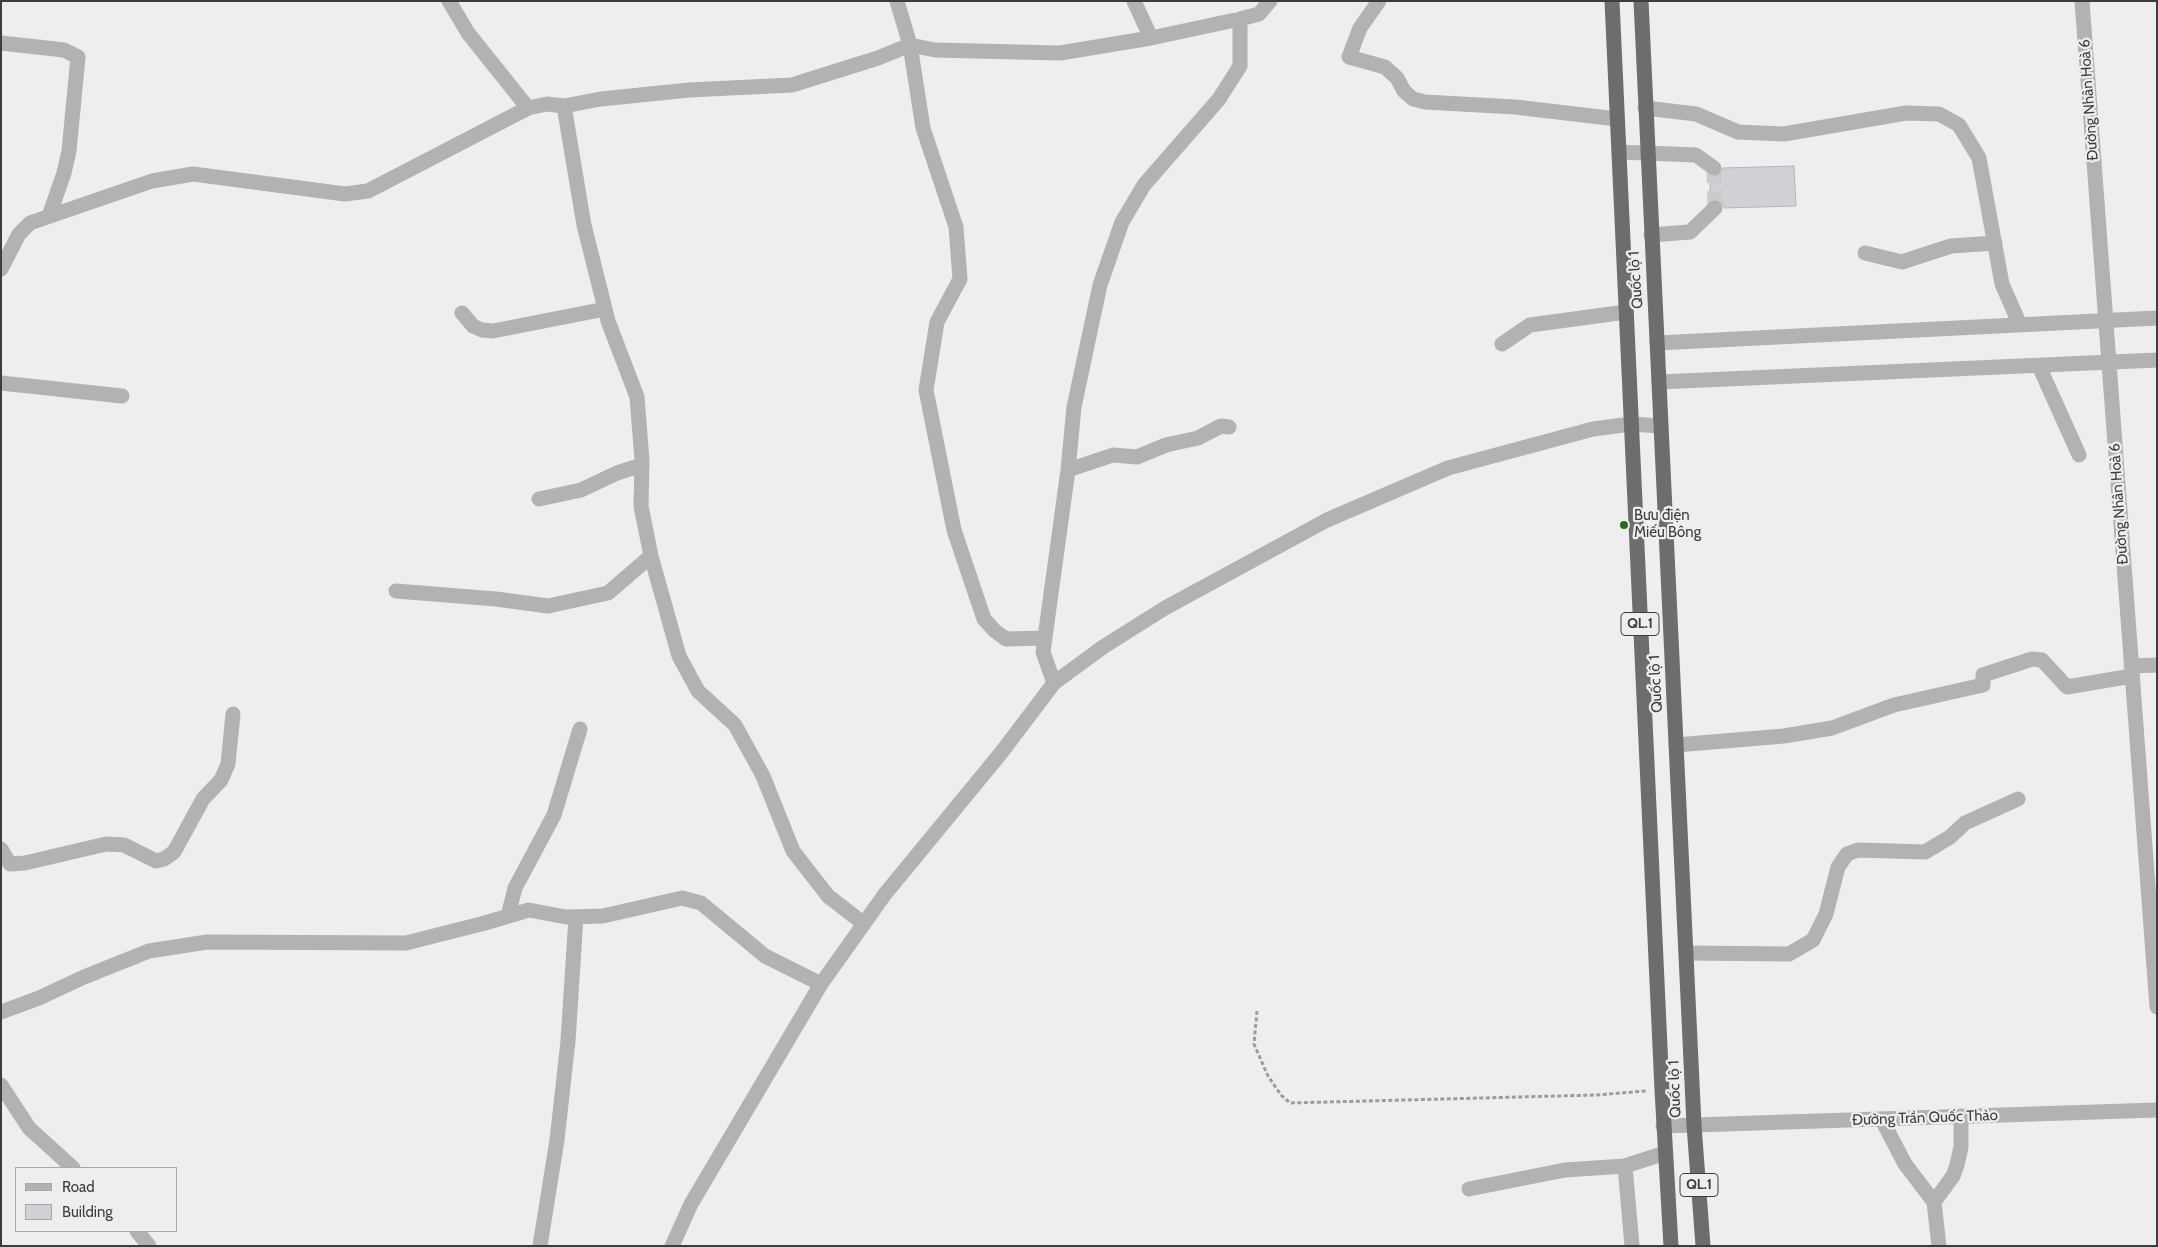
<!DOCTYPE html>
<html>
<head>
<meta charset="utf-8">
<style>
  body { margin:0 }
  #map { position:relative; width:2158px; height:1247px; overflow:hidden; background:#efedf0; font-family:Cabin,sans-serif }
  canvas { display:block }
  .frame { position:absolute; inset:0; border:2px solid #3d3d3e; pointer-events:none }
  .legend { position:absolute; left:15px; top:1167px; width:162px; height:65px; box-sizing:border-box; background:#efedf0; border:1px solid #a8a7a9; margin:0; padding:6px 9px; list-style:none; font-size:15px; color:#3d3d3e }
  .legend li { display:flex; align-items:center; gap:10px; height:25px }
  .legend b { width:25px; border:1px solid #a8a7a9 }
</style>
</head>
<body>
<div id="map">
<canvas width="2158" height="1247"></canvas>
<div class="frame"></div>
<ul class="legend">
<li><b style="height:6px;background:#b3b1b2"></b>Road</li>
<li><b style="height:14px;background:#d0d1d4"></b>Building</li>
</ul>
</div>
<script>
const c = document.querySelector('canvas').getContext('2d');
c.lineJoin = 'round';
function fill(path, color) {
  c.fillStyle = color;
  c.fill(path, 'evenodd');
}
function toPath(rows) {
  const path = new Path2D();
  for (const r of rows) {
    path.moveTo(r[0], r[1]);
    for (let i = 2; i < r.length; i += 2) path.lineTo(r[i], r[i + 1]);
  }
  return path;
}
function stroke(path, color, width, dash) {
  c.strokeStyle = color;
  c.lineWidth = width;
  c.lineCap = dash ? 'butt' : 'round';
  c.setLineDash(dash || []);
  c.stroke(path);
}
function label(font, color, halo, rows, align = 'center') {
  c.font = font + ' Cabin,sans-serif';
  c.lineWidth = 4.5;
  c.setLineDash([]);
  c.textBaseline = 'middle';
  c.strokeStyle = halo;
  c.fillStyle = color;
  for (const [text, x, y, turn = 0] of rows) {
    c.save();
    c.translate(x, y);
    c.rotate((+turn || 0) * Math.PI / 180);
    c.textAlign = isNaN(turn) ? turn : align;
    if (halo) c.strokeText(text, 0, 0);
    c.fillText(text, 0, 0);
    c.restore();
  }
}
const building = toPath([
  [1794,166,1796,206,1724,208,1722,202,1718,199,1710,200,1710,176,1718,176,1723,168,1794,166]
]);
const minorTunnel = toPath([
  [1714,168,1715,208]
]);
const path = toPath([
  [1257,1011,1254,1044,1268,1076,1281,1095,1290,1103,1596,1095,1646,1091]
]);
const minor = toPath([
  [449,1,468,33,528,108],
  [897,1,910,45,923,128,956,227,960,279,937,322,926,390,954,530,984,619,995,631,1006,639,1045,638],
  [1134,1,1151,38],
  [1379,1,1360,28,1349,57,1385,67,1397,78,1404,91,1413,99,1425,102,1515,107,1617,119],
  [2082,1,2157,1007],
  [1,43,64,50,78,57,69,151,64,173,49,216],
  [564,106,584,225,608,321,637,397,642,460,641,506,651,556,679,656,698,691,735,725,763,776,793,851,828,896,864,924],
  [1645,108,1696,114,1738,132,1784,134,1906,113,1939,114,1959,125,1979,158,2002,284,2020,325],
  [1619,152,1696,155,1714,168],
  [1651,235,1690,232,1715,208],
  [1865,253,1902,262,1951,246,1995,243],
  [1,269,19,234,30,223,152,181,193,174,345,194,368,191,528,108,547,104,564,106,601,99,689,90,792,85,878,58,910,45,935,50,1060,53,1151,38,1240,19,1259,14,1270,1],
  [462,313,473,326,482,330,493,331,605,309],
  [1657,343,2157,318],
  [1502,344,1530,325,1626,312],
  [2039,366,2079,455],
  [1659,382,2157,360],
  [1,383,122,396],
  [1068,470,1113,455,1137,457,1166,445,1198,438,1221,426,1229,427],
  [539,499,581,490,617,473,642,465],
  [396,591,496,599,548,606,608,593,651,556],
  [2131,666,2157,665],
  [1054,683,1043,652,1068,470,1074,407,1100,285,1122,222,1144,185,1219,99,1240,66,1240,19],
  [1676,745,1784,736,1832,728,1894,705,1983,685,1983,675,2032,659,2042,660,2067,687,2132,676],
  [1,849,10,864,25,863,106,844,124,845,156,861,164,859,174,852,203,799,221,780,228,764,233,714],
  [508,916,515,888,554,815,580,729],
  [1686,953,1789,954,1813,940,1826,914,1838,867,1847,854,1858,850,1925,852,1950,837,1965,823,2018,799],
  [1,1012,39,998,84,977,149,951,207,942,406,943,485,923,529,910,566,917,603,916,682,898,701,903,765,956,821,984],
  [1,1085,29,1128,73,1168],
  [1882,1120,1905,1164,1934,1202,1939,1246],
  [1663,1126,2157,1110],
  [1469,1189,1565,1170,1625,1166],
  [1934,1202,1953,1176,1957,1165,1961,1147,1961,1116],
  [137,1231,149,1246],
  [540,1246,557,1140,568,1041,576,917],
  [672,1246,691,1204,821,984,885,894,1001,753,1054,683,1103,647,1165,608,1327,520,1448,468,1593,429,1631,424,1660,426],
  [1632,1246,1625,1166,1665,1153]
]);
const highway = toPath([
  [1612,1,1662,1090,1671,1246],
  [1641,1,1694,1125,1703,1246]
]);
const markers = [
  [1624,525,5,"#237116"]
];
const shields = [
  [1640,624,38],
  [1699,1185,38]
];
const shieldNames = [
  ["QL.1",1640,624],
  ["QL.1",1699,1185]
];
const streetNames = [
  ["Đường Nhân Hoà 6",2089,100,-94],
  ["Quốc lộ 1",1636,280,-94],
  ["Đường Nhân Hoà 6",2119,504,-94],
  ["Quốc lộ 1",1656,684,-93],
  ["Quốc lộ 1",1675,1089,-92],
  ["Đường Trần Quốc Thảo",1925,1118,-2]
];
const poiNames = [
  ["Bưu điện",1634,516],
  ["Miếu Bông",1634,533]
];
fill(building, '#d0d1d4');
stroke(building, '#b6b6b9', 1);
stroke(minorTunnel, '#cbcacc', 15, [15, 8]);
stroke(path, '#9c9b9d', 3, [4, 2.5]);
stroke(minor, '#b3b1b2', 15);
stroke(highway, '#6f6c6d', 15);
for (const [x, y, r, color] of markers) {
  const dot = new Path2D();
  dot.arc(x, y, r, 0, 2 * Math.PI);
  c.fillStyle = color;
  c.fill(dot);
  stroke(dot, '#efedf0', 2);
}
for (const [x, y, w] of shields) {
  const box = new Path2D();
  box.roundRect(x - w / 2, y - 11.5, w, 23, 4);
  c.fillStyle = '#efedf0';
  c.fill(box);
  stroke(box, '#3d3d3e', 1);
}
label('bold 14px', '#3d3d3e', null, shieldNames);
label('15px', '#3d3d3e', '#efedf0', streetNames);
label('15px', '#3d3d3e', '#efedf0', poiNames, 'left');
</script>
</body>
</html>
